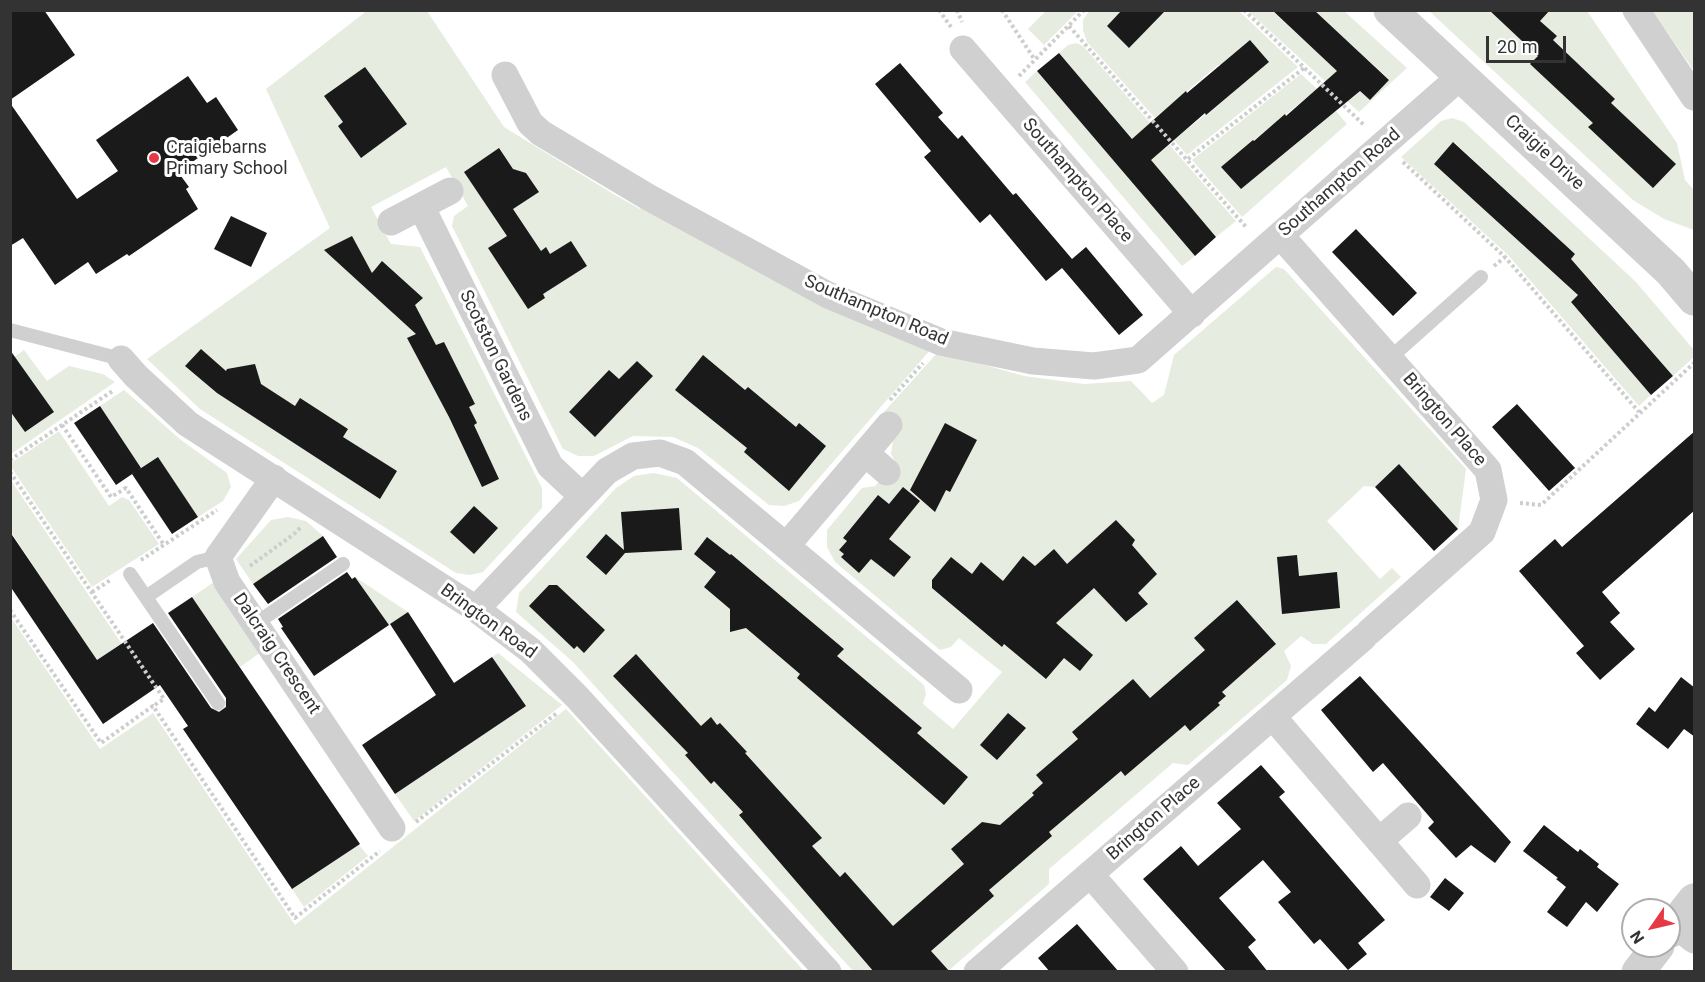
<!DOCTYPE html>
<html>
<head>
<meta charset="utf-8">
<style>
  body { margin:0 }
  #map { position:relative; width:1705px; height:982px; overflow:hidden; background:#fff; font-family:Roboto,sans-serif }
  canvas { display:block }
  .frame { position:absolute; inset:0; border:12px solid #333; pointer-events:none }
  .north { position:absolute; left:1621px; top:898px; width:60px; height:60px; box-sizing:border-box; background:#fff; border:2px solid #adadad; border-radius:50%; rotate:236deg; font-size:16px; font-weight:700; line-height:24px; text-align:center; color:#333 }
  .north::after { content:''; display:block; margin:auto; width:21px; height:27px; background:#e63946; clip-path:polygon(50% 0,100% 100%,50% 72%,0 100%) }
  .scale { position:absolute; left:1486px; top:36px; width:80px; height:27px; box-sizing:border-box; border:3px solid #333; border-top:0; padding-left:8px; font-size:18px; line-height:21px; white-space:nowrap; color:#333; -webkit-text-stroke:4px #fff; paint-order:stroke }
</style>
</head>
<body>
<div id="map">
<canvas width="1705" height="982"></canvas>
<div class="frame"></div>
<div class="north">N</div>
<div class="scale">20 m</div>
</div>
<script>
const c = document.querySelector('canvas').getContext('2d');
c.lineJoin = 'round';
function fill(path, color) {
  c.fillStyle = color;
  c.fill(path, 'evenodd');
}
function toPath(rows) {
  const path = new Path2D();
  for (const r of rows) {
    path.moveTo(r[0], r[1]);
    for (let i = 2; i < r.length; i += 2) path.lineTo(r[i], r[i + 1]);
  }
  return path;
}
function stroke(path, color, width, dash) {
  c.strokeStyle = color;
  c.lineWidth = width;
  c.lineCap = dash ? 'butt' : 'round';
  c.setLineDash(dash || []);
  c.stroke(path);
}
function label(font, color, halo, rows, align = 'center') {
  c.font = font + ' Roboto,sans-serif';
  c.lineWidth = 6;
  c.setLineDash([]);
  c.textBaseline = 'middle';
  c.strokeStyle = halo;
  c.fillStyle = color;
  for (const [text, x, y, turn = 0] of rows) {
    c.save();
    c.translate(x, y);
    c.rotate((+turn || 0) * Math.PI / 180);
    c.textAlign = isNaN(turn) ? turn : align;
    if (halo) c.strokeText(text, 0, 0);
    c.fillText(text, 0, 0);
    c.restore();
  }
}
const green = toPath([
  [368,10,427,11,504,127,615,195,640,209,643,205,932,348,799,501,784,506,769,505,698,448,673,437,633,436,594,456,578,456,563,449,452,226,454,216,468,206,446,167,371,207,391,244,420,247,542,488,542,508,483,572,470,575,456,573,200,409,147,359,330,228,266,89],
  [1046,11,1078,11,1044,45,1028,29],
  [1089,11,1122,11,1107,26,1129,47,1166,11,1239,11,1298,67,1187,155,1174,140,1269,62,1218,65,1155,118,1087,42,1083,30,1083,20],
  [1248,11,1272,11,1370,100,1389,79,1314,11,1344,11,1407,68,1359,112],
  [1429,11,1587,11,1677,143,1685,180,1694,190,1694,230,1664,219,1633,200],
  [1653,11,1694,11,1694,71],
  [1076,43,1083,46,1236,221,1216,237,1059,53,1068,45],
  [1037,71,1195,256,1182,266,1025,82],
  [1301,74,1317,89,1221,167,1241,189,1336,111,1347,124,1242,217,1192,160],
  [1452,118,1464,122,1636,282,1694,350,1694,357,1673,376,1593,283,1571,301,1651,395,1639,406,1508,255,1401,157,1441,121],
  [1454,142,1575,254,1556,275,1434,164],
  [1276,267,1284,269,1466,469,1458,529,1399,464,1375,487,1364,486,1327,521,1380,579,1392,568,1401,577,1326,644,1313,644,1301,636,1284,651,1291,666,1287,680,1188,765,1173,763,1049,869,1049,884,948,971,853,971,573,662,516,612,519,593,616,488,634,476,654,473,677,478,924,685,926,694,923,704,953,729,1002,672,959,638,951,647,940,650,835,562,827,547,827,530,862,488,875,486,896,463,891,454,893,441,902,431,883,413,938,352,1024,376,1084,384,1131,381,1152,403,1164,395,1174,355],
  [24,350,47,381,69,366,103,374,115,382,11,454,10,360],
  [124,390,181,440,227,473,231,487,223,501,198,517,158,457,141,468,100,406],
  [59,431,109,506,122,497,129,500,159,544,92,587,11,467,11,463],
  [10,479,153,690,128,707,11,532],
  [288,517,306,521,323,536,253,584,236,559,271,520],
  [355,577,408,612,389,625],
  [214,582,261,652,240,667,192,597],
  [10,616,100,749,153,713,295,925,566,709,803,970,11,971],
  [498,653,562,705,414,821,395,794,525,706,492,657],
  [234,695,368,856,304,907,292,889,208,712]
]);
const building = toPath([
  [10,10,44,10,75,55,10,100],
  [1122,10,1166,10,1129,48,1107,26],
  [1272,10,1314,10,1389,80,1370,100,1360,91,1241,189,1221,167,1253,140,1254,141,1285,114,1286,116,1337,71],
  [1489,10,1550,10,1540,21,1557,36,1553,40,1615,99,1611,103,1676,164,1653,188,1588,127,1593,123,1530,64,1538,56],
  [1250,40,1269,62,1206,115,1205,113,1151,160,1216,237,1195,256,1037,71,1059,53,1132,139,1186,91,1187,93],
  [900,63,943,113,938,117,958,139,962,135,1013,195,1016,193,1072,259,1086,247,1143,315,1119,335,1062,268,1046,281,990,214,980,223,924,157,931,151,875,84],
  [365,67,407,124,361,158,338,126,343,122,324,96],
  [188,76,207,103,216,97,238,130,178,172,189,187,186,189,198,209,129,256,127,254,96,274,88,262,55,285,23,238,10,246,10,103,77,199,118,171,96,140],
  [1453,142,1575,254,1571,259,1673,376,1651,395,1571,302,1578,295,1434,164],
  [499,148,513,169,526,173,539,192,513,209,541,251,546,247,550,254,571,241,587,266,543,294,545,298,528,309,488,248,507,236,464,172],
  [231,216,267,233,251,267,214,249],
  [1356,229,1417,293,1393,316,1332,252],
  [352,236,372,273,382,261,423,298,415,305,436,345,444,342,475,404,469,407,477,423,474,425,499,479,482,487,449,417,407,338,416,334,324,250],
  [201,349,226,371,227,369,255,364,261,384,295,406,300,398,348,429,343,437,397,471,380,499,217,393,185,366],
  [10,350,54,412,25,432,10,411],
  [703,355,745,390,748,387,796,427,799,423,826,446,789,491,744,452,747,448,675,390],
  [637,361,653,376,595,437,569,412,609,370,619,379],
  [1517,404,1575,468,1549,491,1492,427],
  [100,406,141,468,116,485,74,423],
  [945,423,977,440,950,492,946,490,935,512,910,490],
  [1695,431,1695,510,1602,592,1620,613,1610,622,1635,649,1600,680,1576,653,1584,646,1519,571,1555,539,1562,547],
  [158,457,198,517,172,534,132,474],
  [1399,464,1458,529,1434,551,1375,487],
  [903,487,920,501,889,539,911,557,894,577,871,559,859,573,841,557,844,554,839,550,847,541,843,538,878,495,889,504],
  [474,506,498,528,474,554,450,532],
  [679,508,682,550,625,553,606,575,586,557,606,534,624,550,621,512],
  [1116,520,1135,540,1132,545,1157,574,1138,593,1148,604,1126,622,1094,588,1056,623,1093,655,1080,671,1064,658,1046,679,1004,644,1002,647,932,588,932,580,951,557,972,574,981,562,1003,581,1023,556,1035,566,1054,549,1067,564],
  [10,532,97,660,153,623,211,708,219,712,226,707,226,698,168,613,192,597,360,844,292,889,183,729,188,726,160,685,103,724,10,586],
  [323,536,337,557,268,604,253,584],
  [707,537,730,555,731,554,844,649,837,656,922,728,917,733,968,777,944,805,797,678,800,674,746,628,730,632,730,609,704,587,716,572,694,554],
  [1297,555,1299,576,1337,572,1340,608,1282,614,1277,557],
  [347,572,352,579,355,577,389,625,314,676,281,628,283,627,278,619],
  [549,585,557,585,605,630,584,653,577,646,574,649,529,606],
  [1237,600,1276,644,1222,692,1226,696,1218,703,1220,705,1190,731,1185,725,1125,776,1121,771,1049,832,1052,836,989,890,994,896,931,951,950,972,874,972,739,815,743,812,714,781,711,784,685,755,688,753,613,676,636,654,701,726,711,717,717,725,720,723,747,752,745,753,822,838,812,846,840,877,845,872,893,926,964,864,951,849,982,822,1000,825,1034,795,1032,793,1043,783,1036,775,1078,739,1072,732,1133,679,1150,698,1205,650,1194,638],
  [408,612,454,683,492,657,526,706,395,794,362,745,436,695,390,624],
  [1360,676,1511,842,1495,863,1471,845,1456,858,1428,828,1434,822,1383,763,1373,772,1321,710],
  [1681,677,1695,688,1695,737,1684,729,1668,749,1636,724,1649,707,1655,712],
  [1008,713,1026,728,997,760,980,745],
  [1261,765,1285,792,1279,797,1385,920,1358,943,1367,954,1348,970,1320,939,1314,944,1278,902,1291,892,1263,860,1219,898,1256,940,1248,947,1268,972,1227,972,1143,879,1181,846,1198,866,1241,829,1217,803],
  [1544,825,1578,852,1580,849,1599,864,1597,867,1619,884,1597,912,1586,902,1567,927,1547,912,1566,887,1556,879,1558,878,1523,851],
  [1445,878,1464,893,1449,911,1430,897],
  [1077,924,1119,972,1050,972,1038,958]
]);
const path = toPath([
  [939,10,951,27],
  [957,10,962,22],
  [1002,10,1035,60],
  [1244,10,1365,126],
  [1069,26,1247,228],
  [1019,76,1084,10],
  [1188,159,1304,68],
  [1403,162,1505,257,1639,412],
  [1494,266,1505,257],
  [890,400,923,363],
  [62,425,111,497,126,488,164,545],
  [10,460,114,390],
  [10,472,164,699,153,706],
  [1520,503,1541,505,1694,363],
  [141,560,217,510],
  [250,566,294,534,301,527],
  [92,592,112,579],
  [10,610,101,743,153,706,295,918,380,851],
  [416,822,557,713]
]);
const service = toPath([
  [10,330,121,359],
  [1390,358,1481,277],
  [130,574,218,703],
  [146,597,197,562,218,557],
  [255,624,343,564]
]);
const minor = toPath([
  [1636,10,1694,97],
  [963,49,1192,314],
  [505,75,530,123,541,133,648,197,828,295,941,342,1033,361,1094,366,1138,360,1461,76],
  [421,206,550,466,582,496],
  [391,222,450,191],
  [1280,235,1488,470,1494,500,1482,532,1369,632],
  [121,359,136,376,188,424,476,609,530,650,577,697,828,972],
  [865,453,887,472],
  [274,478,218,557,227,582,392,828],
  [787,545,889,425],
  [476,609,607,471,633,456,660,453,685,462,959,690],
  [1273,717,1417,885],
  [1379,841,1408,816],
  [1090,874,1175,972],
  [1675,925,1694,940],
  [977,972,1364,637]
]);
const tertiary = toPath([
  [1390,10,1671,272,1694,299],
  [1669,932,1694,900],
  [1638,972,1658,946]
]);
const markers = [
  [154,158,6,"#e63946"]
];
const poiNames = [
  ["Craigiebarns",166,148],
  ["Primary School",166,169]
];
const streetNames = [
  ["Craigie Drive",1544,153,43],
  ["Southampton Place",1077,181,49],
  ["Southampton Road",1340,183,-41],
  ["Southampton Road",876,311,23],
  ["Scotston Gardens",495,356,64],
  ["Brington Place",1444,420,49],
  ["Brington Road",488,622,36],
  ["Dalcraig Crescent",276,654,56],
  ["Brington Place",1154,819,-41]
];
fill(green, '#e6ecdf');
fill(building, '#1a1a1a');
stroke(path, '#cdcdcd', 4, [3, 3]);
stroke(service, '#d0d0d0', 14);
stroke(minor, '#d0d0d0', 27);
stroke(tertiary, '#d0d0d0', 33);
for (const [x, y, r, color] of markers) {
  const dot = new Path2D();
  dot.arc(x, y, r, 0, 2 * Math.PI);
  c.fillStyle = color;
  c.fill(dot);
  stroke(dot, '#fff', 2);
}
label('18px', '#333', '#fff', poiNames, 'left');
label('18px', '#333', '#fff', streetNames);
</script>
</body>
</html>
